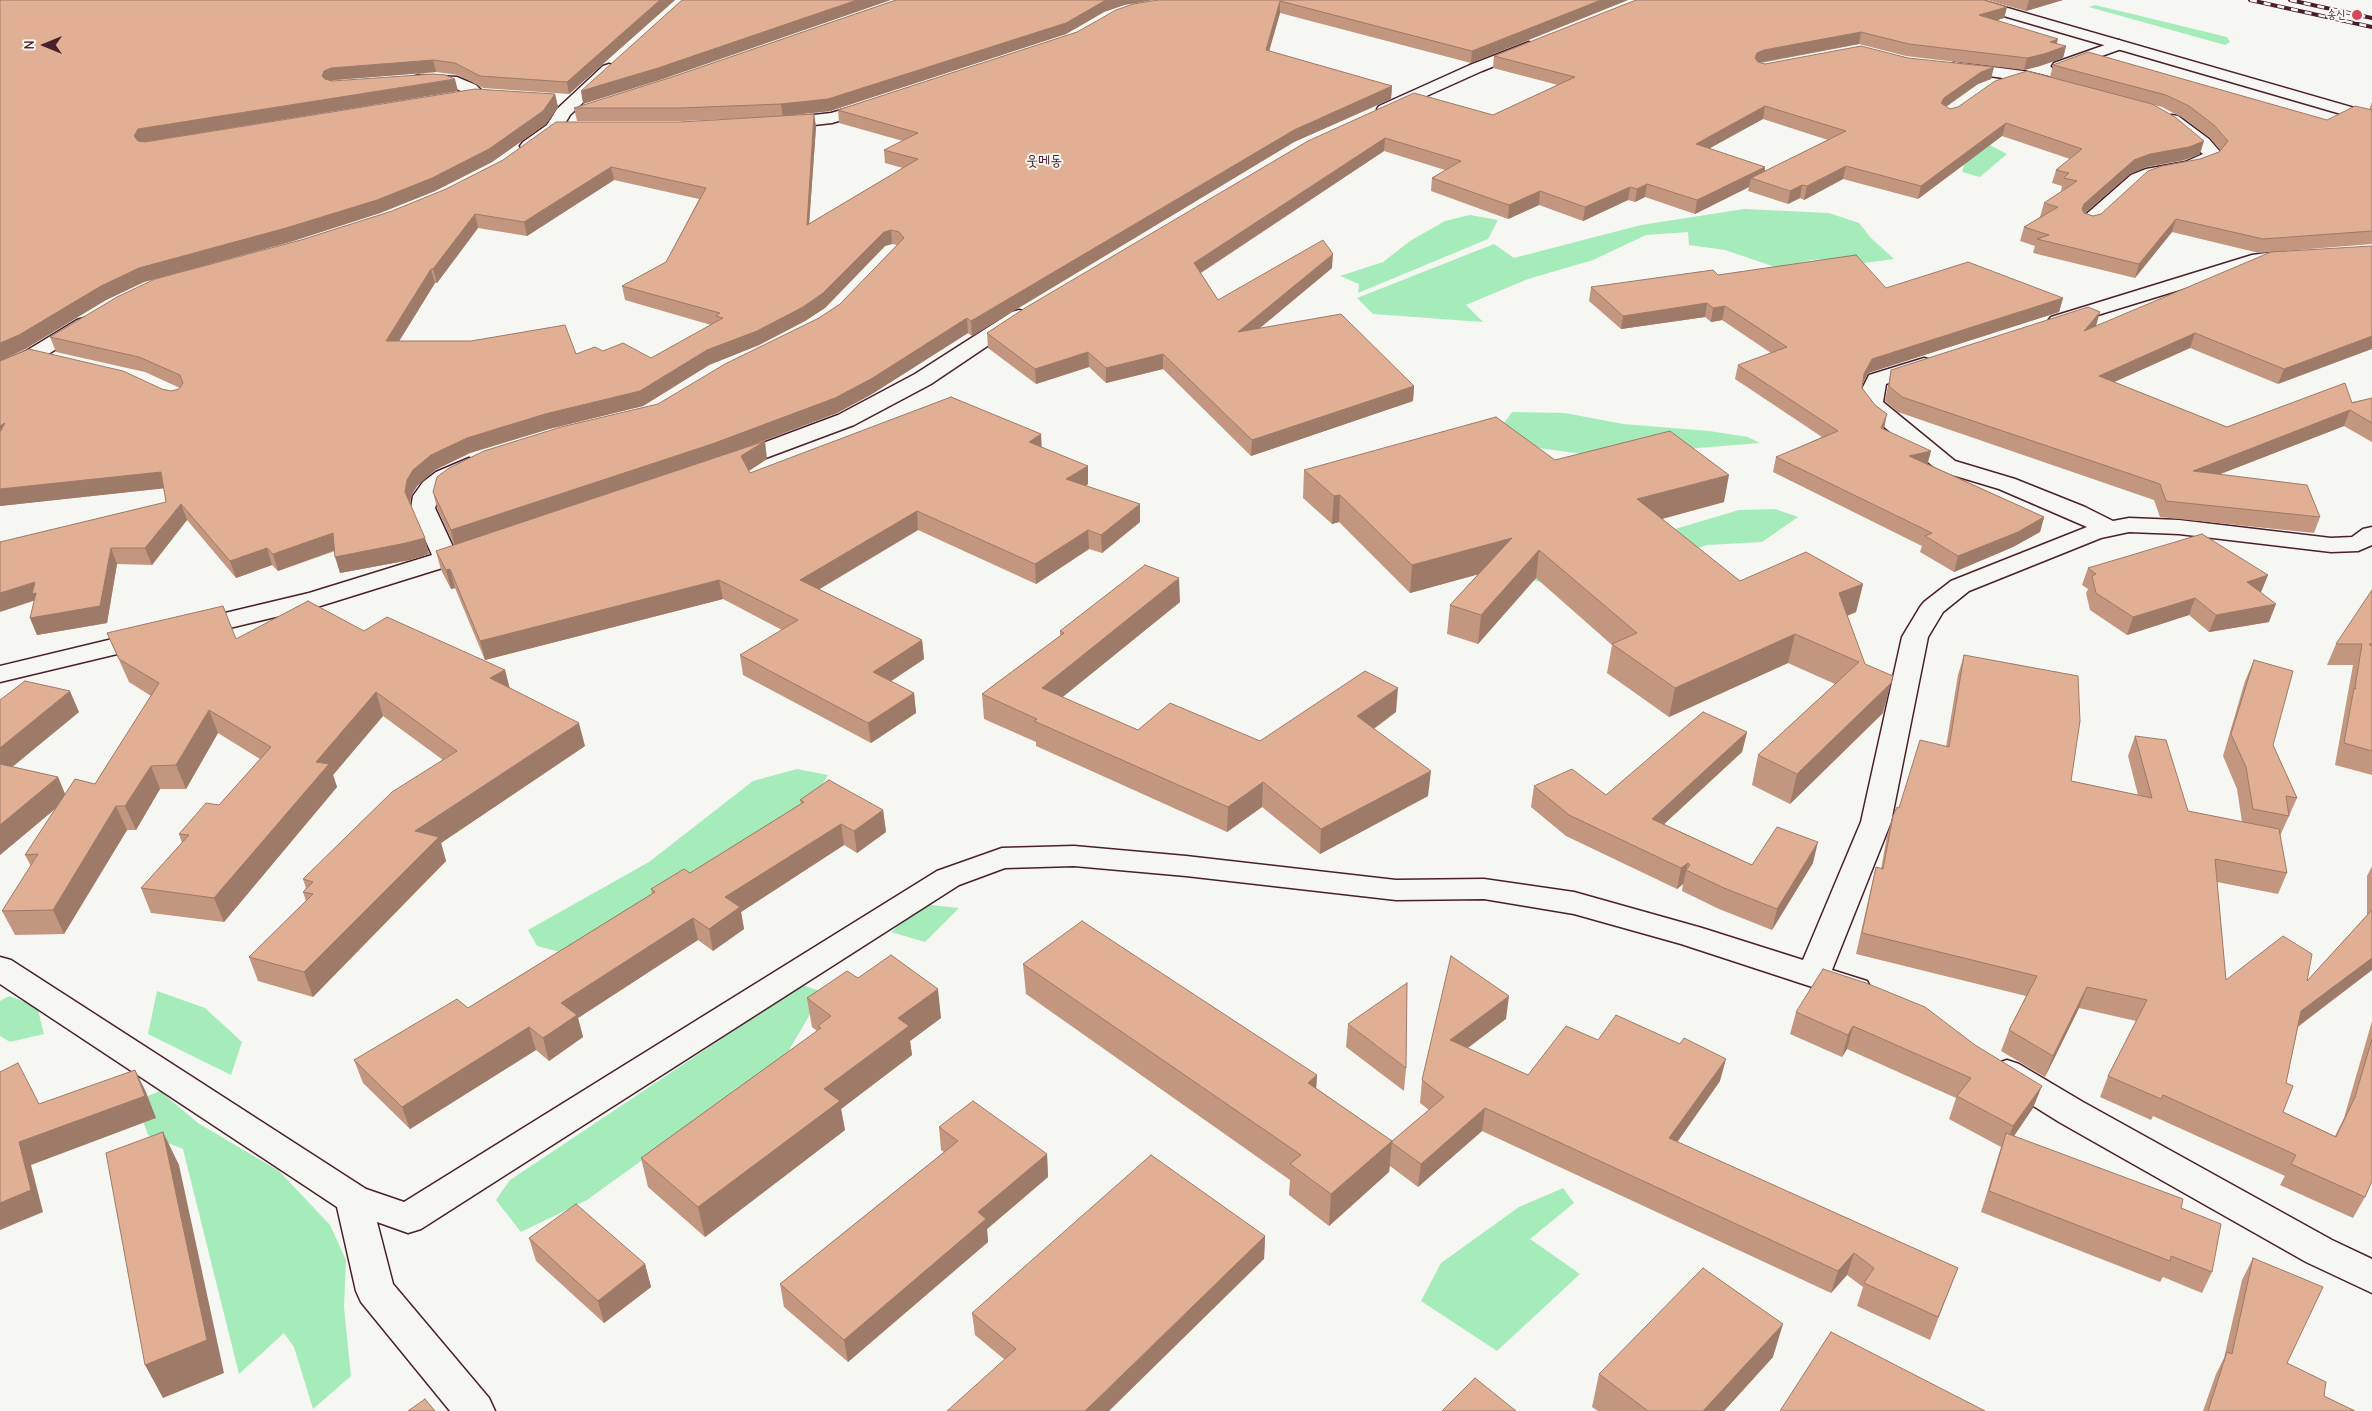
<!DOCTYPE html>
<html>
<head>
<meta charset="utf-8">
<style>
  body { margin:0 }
  #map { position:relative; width:2372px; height:1411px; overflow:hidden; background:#f6f6f2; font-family:"Comic Neue",sans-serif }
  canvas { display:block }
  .north { position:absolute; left:20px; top:20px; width:50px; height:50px; -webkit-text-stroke:4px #f6f6f2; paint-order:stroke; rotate:270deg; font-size:14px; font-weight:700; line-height:20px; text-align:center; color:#4a1f2b }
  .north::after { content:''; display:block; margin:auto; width:18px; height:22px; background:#4a1f2b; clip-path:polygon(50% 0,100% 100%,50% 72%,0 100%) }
</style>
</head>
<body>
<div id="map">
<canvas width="2372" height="1411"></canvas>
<div class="north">N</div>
</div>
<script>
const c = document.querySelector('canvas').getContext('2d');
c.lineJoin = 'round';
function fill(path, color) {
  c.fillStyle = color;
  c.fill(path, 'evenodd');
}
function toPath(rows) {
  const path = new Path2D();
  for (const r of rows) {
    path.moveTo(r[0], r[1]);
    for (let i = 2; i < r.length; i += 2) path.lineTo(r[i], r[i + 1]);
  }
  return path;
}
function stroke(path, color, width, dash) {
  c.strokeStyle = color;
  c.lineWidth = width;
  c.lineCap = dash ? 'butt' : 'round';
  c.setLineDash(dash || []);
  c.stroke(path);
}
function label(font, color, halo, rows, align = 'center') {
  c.font = font + ' "Comic Neue","Poor Story",sans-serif';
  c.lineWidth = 4;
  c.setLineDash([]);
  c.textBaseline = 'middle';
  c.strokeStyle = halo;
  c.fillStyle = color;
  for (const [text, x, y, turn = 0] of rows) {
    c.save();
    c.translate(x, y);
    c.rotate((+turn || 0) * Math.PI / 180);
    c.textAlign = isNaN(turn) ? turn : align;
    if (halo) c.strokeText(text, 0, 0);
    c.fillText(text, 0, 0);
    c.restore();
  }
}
const green = toPath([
  [2095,5,2227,37,2230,42,2225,45,2089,7],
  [1955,127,2007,154,1980,177,1962,172,1964,165,1950,157],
  [1744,209,1829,213,1859,223,1871,238,1894,259,1864,263,1848,258,1812,260,1778,268,1725,250,1689,245,1688,232,1646,235,1593,260,1528,279,1466,305,1483,322,1373,314,1357,298,1494,244,1514,258,1641,225],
  [1470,215,1498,220,1488,239,1358,293,1359,284,1340,276,1383,262,1410,241,1445,221],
  [1512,412,1565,413,1623,424,1709,431,1748,437,1760,443,1597,456,1539,448,1499,430],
  [1775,509,1798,517,1762,542,1707,545,1576,591,1516,576,1739,510],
  [797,769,828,775,814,798,572,955,537,946,528,930,649,862,753,781],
  [922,904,959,908,925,942,891,932],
  [802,985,823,992,785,1057,587,1200,521,1232,496,1200,510,1180],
  [157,991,205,1008,242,1042,231,1075,148,1034],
  [9,996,37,1006,44,1034,10,1042,0,1036,0,1001],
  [160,1091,198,1123,279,1171,330,1225,346,1260,344,1307,351,1376,313,1409,294,1347,284,1333,239,1374,183,1149,148,1135,136,1101],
  [1563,1188,1574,1203,1530,1239,1580,1274,1497,1351,1421,1301,1441,1263,1519,1207]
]);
const minor = toPath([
  [2119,40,2127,45,2124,48,2060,71,2052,66,2054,63,2119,40],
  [1529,42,1537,47,1534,50,1482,71,1391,112,1379,112,1377,109,1379,106,1470,65,1529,42],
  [1955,62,2023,71,2059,80,2061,83,2059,86,2053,88,2023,81,1949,70,1947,67,1955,62],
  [609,64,615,66,617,69,615,72,570,115,560,132,535,150,523,150,520,146,523,142,547,125,557,109,603,66,609,64],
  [419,75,457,77,476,85,486,95,484,98,478,100,449,85,413,83,411,80,413,77,419,75],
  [873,101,879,103,881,106,879,109,832,123,778,129,772,128,770,124,772,120,778,119,831,113,873,101],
  [2172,115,2178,116,2209,139,2222,154,2219,158,2214,163,2195,170,2157,177,2143,183,2096,226,2082,226,2080,222,2082,218,2131,175,2146,169,2185,162,2203,154,2166,124,2164,120,2166,116,2172,115],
  [2281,251,2288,253,2291,257,2288,261,2261,265,2065,325,2058,327,2051,325,2048,321,2051,317,2252,255,2281,251],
  [1019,310,1026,312,1029,316,1026,320,931,384,854,425,739,468,731,470,723,468,720,463,723,458,838,415,915,374,1012,312,1019,310],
  [84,318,91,320,94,324,91,328,40,359,0,377,0,363,26,351,77,320,84,318],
  [1924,358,1931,360,1935,364,1931,368,1886,384,1883,402,1955,461,2015,479,2085,507,2113,521,2129,518,2179,520,2331,538,2352,537,2363,529,2372,527,2372,545,2358,551,2331,552,2179,534,2129,532,2101,538,1969,591,1943,612,1928,637,1891,822,1832,970,1867,981,1871,989,1867,997,1855,1001,1681,944,1574,914,1484,899,1396,900,1186,876,1074,866,1005,868,959,885,421,1229,408,1233,377,1222,393,1284,489,1398,495,1411,450,1411,361,1302,356,1291,337,1207,0,984,0,957,11,960,366,1189,404,1202,937,871,1002,848,1074,846,1186,856,1396,880,1484,879,1574,892,1702,928,1803,960,1861,822,1902,637,1920,607,1924,602,1951,581,2087,527,1999,489,1939,471,1873,418,1861,403,1862,389,1869,375,1924,358],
  [469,458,477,460,481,465,477,470,452,482,440,492,435,508,454,549,475,543,484,545,487,550,484,555,317,607,192,637,183,635,179,629,183,623,309,593,432,555,411,508,413,496,423,482,436,472,469,458],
  [150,630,159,632,163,638,159,644,0,682,0,666,150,630],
  [2007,1060,2019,1064,2083,1102,2332,1240,2372,1259,2372,1293,2306,1262,2059,1122,1995,1082,1990,1073,1995,1064,2007,1060]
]);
const major = toPath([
  [1957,0,1980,0,2372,113,2372,123,1959,3,1957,0]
]);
const rail = toPath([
  [2250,0,2372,27],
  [2290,0,2372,18]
]);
const wall = toPath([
  [0,0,675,0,569,94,483,88,458,75,436,72,334,80,331,81,458,91,145,142,555,94,558,107,546,124,492,162,435,191,380,213,290,242,144,282,106,300,25,349,0,361],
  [896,0,1153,0,1124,5,1104,12,1066,34,830,111,791,115,814,114,816,127,809,224,903,168,885,163,884,150,903,141,839,123,838,110,1077,32,1158,0,1628,0,1471,63,1280,13,1269,51,1392,86,1391,99,1294,142,972,336,968,333,872,394,837,413,743,449,767,459,749,471,750,473,1042,447,1088,484,1086,486,1140,522,1102,553,1089,549,1036,584,918,530,819,589,922,640,924,659,891,681,914,693,916,713,871,743,743,675,740,655,782,630,723,599,485,660,455,588,451,589,441,570,436,551,454,545,437,508,433,492,658,404,819,318,840,304,897,245,892,244,885,246,825,308,805,321,759,345,709,365,643,406,549,429,470,453,435,470,417,486,411,496,410,503,429,554,410,560,340,573,335,551,278,571,272,565,236,578,187,520,152,565,117,564,107,623,37,635,30,618,166,502,164,488,0,506,0,361,171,391,179,389,180,388,145,372,56,352,50,337,301,240,680,122,751,118,682,121,577,121,574,108,672,77],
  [614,180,699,199,666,262,622,286,625,300,711,325,651,358,603,351,576,354,399,341,435,283,437,283,478,228,527,236],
  [1987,0,2063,0,2026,11],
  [2007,7,2004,18,1997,20,2057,44,2066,46,2063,58,2040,66,2024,70,1906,56,1859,44,1761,63,1765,64,1991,79,1978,84,1946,107,1950,109,2050,77,2053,65,2327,120,2369,110,2372,102,2372,244,2259,253,2172,232,2135,278,2033,253,2035,246,2020,241,2024,227,2040,217,2044,203,2062,191,2061,191,2062,186,2052,183,2056,170,2070,159,2002,136,1918,199,1843,179,1804,200,1800,198,1788,204,1748,191,1749,187,1695,214,1645,197,1635,202,1628,200,1583,221,1539,205,1508,219,1431,191,1432,178,1445,170,1384,151,1201,273,1218,300,1332,268,1260,328,1414,386,1413,401,1251,456,1163,369,1106,383,1089,367,1036,384,988,348,987,333,1308,141,1493,115,1558,85,1493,68,1494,56],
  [2154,105,2162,107,2185,119,2210,138,2220,150,2219,152,2200,159,2101,214,2093,216,2085,213,2130,174,2146,167,2184,160,2200,154],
  [1763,119,1828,140,1765,171,1765,167,1709,148],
  [2372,246,2278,384,2190,348,2114,382,2227,427,2372,398,2372,442,2344,426,2220,474,2320,517,2314,533,2160,517,2154,500,1898,412,1885,401,1891,370,2096,327],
  [1718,275,1886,288,2063,298,2059,312,1868,373,1863,383,1862,388,1884,429,1928,464,2044,517,2040,532,2013,547,1954,572,1920,552,1922,546,1773,472,1776,457,1822,437,1735,379,1738,365,1771,353,1722,320,1711,322,1705,317,1621,329,1589,301,1591,287],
  [1555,460,1724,502,1662,519,1740,581,1863,584,1856,612,1847,616,1883,713,1790,804,1752,785,1758,755,1835,684,1788,663,1669,717,1607,673,1612,645,1536,578,1478,644,1447,634,1450,605,1478,574,1410,593,1339,522,1332,524,1303,498,1304,470],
  [2088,568,2268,575,2261,592,2260,592,2269,622,2209,632,2189,615,2127,635,2090,610,2086,593,2088,589,2082,585],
  [2372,590,2372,775,2335,765,2353,665,2327,665,2336,644],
  [1180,602,1062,697,1138,730,1260,741,1396,712,1374,729,1428,796,1320,854,1262,807,1227,832,1036,746,1036,742,984,719,982,694,1060,636,1060,631],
  [364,631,505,670,509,687,585,746,441,843,446,861,313,997,258,981,249,957,306,901,303,892,306,888,303,879,443,760,383,716,333,775,337,787,224,922,151,913,141,888,182,843,179,834,219,805,260,759,218,733,186,789,160,789,136,830,127,830,64,934,15,935,2,911,31,866,25,855,56,808,0,855,0,700,79,712,12,767,58,777,65,794,95,784,151,696,129,682,107,633,236,639],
  [1964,655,2071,781,2138,795,2128,756,2135,736,2188,811,2242,822,2237,789,2223,756,2245,681,2254,660,2273,745,2297,798,2280,836,2287,873,2278,894,2217,882,2226,980,2307,981,2367,915,2367,876,2372,866,2372,970,2298,1027,2286,1083,2283,1112,2335,1136,2344,1118,2372,1021,2372,1181,2365,1197,2353,1218,2280,1185,2285,1176,2153,1116,2151,1120,2100,1097,2108,1076,2136,1021,2079,1008,2045,1077,2001,1051,2009,1030,2026,996,1856,954,1871,888,1876,867,1881,869,1887,836,1893,816,1946,747,1958,675],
  [1747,732,1742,752,1664,824,1752,865,1813,863,1772,930,1719,909,1682,891,1683,884,1677,889,1566,836,1531,807,1534,786,1606,795],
  [800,800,883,810,886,832,857,853,844,845,741,912,744,929,713,951,698,940,578,1018,583,1037,549,1061,536,1050,410,1129,363,1083,354,1060,468,1008,652,894,651,889,690,873,801,804],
  [1023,964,1317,1075,1316,1088,1392,1141,1429,1110,1420,1103,1422,1080,1506,1019,1467,1048,1528,1075,1598,1040,1720,1081,1677,1142,1958,1268,1930,1340,1857,1306,1863,1287,1847,1275,1831,1293,1482,1131,1418,1187,1390,1166,1389,1172,1329,1226,1289,1195,1290,1180,1026,994],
  [858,978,941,1018,910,1041,912,1055,841,1109,845,1130,705,1237,648,1187,641,1158,817,1031,812,1027,807,998],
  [1796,1012,1975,1045,2033,1108,2014,1136,2181,1208,2212,1272,2202,1293,2163,1277,2160,1282,1981,1212,2001,1147,1949,1119,1956,1098,1847,1049,1842,1057,1790,1034],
  [1348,1024,1406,1068,1404,1091,1346,1047],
  [939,1127,1047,1154,1048,1177,987,1229,988,1242,848,1362,784,1307,780,1284,944,1152,941,1150],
  [1265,1236,1264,1259,1004,1359,975,1335,972,1313],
  [529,1238,645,1264,651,1287,604,1323,536,1261],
  [2253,1258,2287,1363,2324,1396,2355,1411,2203,1411,2216,1374,2224,1358,2242,1280],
  [1773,1357,1724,1411,1598,1411,1592,1407,1599,1374]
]);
const shadedWall = toPath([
  [660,0,675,0,569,94,567,82],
  [857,0,891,0,660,80,583,104,581,91],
  [1106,0,1153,0,1124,5,1104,12,1066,34,830,111,783,116,781,104],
  [1601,0,1628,0,1471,63,1472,51],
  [2029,0,2063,0,2026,11],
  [1280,1,1280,13,1266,62,1266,50],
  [2007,7,2004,18,1976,27,1979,15],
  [1861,32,1859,44,1762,62,1754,65,1755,58,1757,53,1764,50],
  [2058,39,2055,50,2066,46,2063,58,2040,66,2024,70,2027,58,2050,42],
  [433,60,436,72,334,80,327,83,322,76,324,71,331,68],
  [1994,67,1991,79,1978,84,1941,110,1941,103,1944,98,1981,72],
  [455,79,458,91,143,142,138,149,134,136,138,129],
  [1392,86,1391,99,1294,142,972,336,971,321,1294,130],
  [555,94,558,107,546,124,492,162,435,191,380,213,290,242,144,282,106,300,25,349,0,361,0,343,101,286,139,268],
  [1765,106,1763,119,1694,157,1696,144],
  [814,114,816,127,808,239,807,225],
  [2006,123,2002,136,1918,199,1921,186],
  [1385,138,1384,151,1194,277,1194,263],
  [2204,141,2200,154,2184,160,2146,167,2130,174,2080,217,2084,204,2134,160,2150,154],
  [1846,166,1843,179,1804,200,1807,186],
  [611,167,614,180,527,236,524,222],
  [1765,167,1763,180,1751,178,1749,187,1695,214,1697,200],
  [1647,184,1645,197,1635,202,1637,189],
  [1802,185,1800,198,1788,204,1790,191],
  [1630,187,1628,200,1583,221,1585,207],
  [1540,191,1539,205,1508,219,1509,205],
  [475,214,478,228,437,283,433,269],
  [2176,219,2172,232,2135,278,2139,264],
  [891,230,892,244,885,246,825,308,805,321,759,345,709,365,643,406,549,429,470,453,435,470,417,486,411,496,409,508,405,492,407,480,413,470,431,455,467,438,545,414,640,391,884,232],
  [1333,254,1332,268,1237,347,1238,332],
  [431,269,435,283,390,356,386,341],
  [2063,298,2059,312,1868,373,1860,388,1864,374,1872,359],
  [1707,303,1705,317,1621,329,1623,316],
  [1725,306,1722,320,1711,322,1713,308],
  [2100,312,2096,326,2084,331],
  [967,318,968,333,872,394,837,413,714,459,455,547,451,530],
  [2195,333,2190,348,2094,391,2099,376],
  [2372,336,2372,349,2278,384,2284,369],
  [1088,352,1089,367,1036,384,1035,369],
  [1163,354,1163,369,1106,383,1106,368],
  [1414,386,1413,401,1251,456,1252,440],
  [2350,410,2344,426,2187,487,2193,471],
  [1887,414,1884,429,1881,428],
  [5,423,0,444,0,426],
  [1041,434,1042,452,1029,442],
  [765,441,767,459,744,474,741,456],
  [1931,451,1927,466,1909,456],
  [1088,466,1088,484,1067,497,1066,479],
  [161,472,167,488,0,506,0,489],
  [1729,475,1724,502,1632,527,1637,499],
  [1340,495,1339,522,1332,524,1334,496],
  [181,504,187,520,152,565,145,548],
  [1140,504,1140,522,1102,553,1101,535],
  [917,511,918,530,803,599,800,580],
  [2044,517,2040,532,2013,547,1954,572,1958,556],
  [1088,530,1089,549,1036,584,1035,564],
  [333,533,338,549,278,571,273,554],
  [425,538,429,554,410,560,340,573,335,557],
  [1512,538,1509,566,1410,593,1412,565],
  [111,548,117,564,107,623,37,635,30,618],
  [267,548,272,565,236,578,230,561],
  [1539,550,1536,578,1478,644,1481,615],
  [450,569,455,588,451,589,446,570],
  [2268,575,2261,592,2240,599,2247,582],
  [1179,578,1180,602,1043,713,1042,688],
  [719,580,723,599,485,660,480,641],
  [35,582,42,598,0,612,0,593],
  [1863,584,1856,612,1832,622,1839,593],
  [2195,598,2189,615,2127,635,2133,617],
  [2276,604,2269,622,2209,632,2216,615],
  [1795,634,1788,663,1669,717,1675,688],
  [922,640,924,659,875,692,873,672],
  [505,670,511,693,490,678],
  [1891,683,1883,713,1790,804,1797,774],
  [1398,688,1396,712,1356,741,1357,716],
  [70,691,79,712,0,777,0,748],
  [376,692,383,716,333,775,337,787,224,922,214,898,316,762],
  [914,693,916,713,871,743,868,723],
  [209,710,218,733,186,789,176,765],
  [579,723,585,746,441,843,446,861,313,997,304,972,415,831],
  [1747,732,1742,752,1648,839,1652,819],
  [151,766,160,789,136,830,125,806],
  [1431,771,1428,796,1320,854,1321,829],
  [58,777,67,799,0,855,0,825],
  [1263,782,1262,807,1227,832,1228,807],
  [116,806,127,830,64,934,53,910],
  [883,810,886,832,857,853,854,831],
  [841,824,844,845,741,912,744,929,713,951,709,929,725,897],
  [1818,842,1813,863,1772,930,1777,909],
  [1688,863,1683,884,1677,889,1681,868],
  [693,918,698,940,578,1018,583,1037,549,1061,543,1038,561,1003],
  [2372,958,2372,970,2290,1032,2301,1011],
  [2087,987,2079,1008,2045,1077,2053,1056],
  [938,989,941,1018,910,1041,912,1055,841,1109,845,1130,705,1237,698,1207,898,1018],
  [1509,996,1506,1019,1448,1063,1450,1040],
  [1853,1026,1847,1049,1842,1057,1848,1035],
  [529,1027,536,1050,410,1129,402,1107],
  [1726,1059,1720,1081,1664,1161,1669,1138],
  [135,1070,146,1092,156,1118,31,1165,43,1212,0,1230,0,1203,19,1142],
  [1317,1075,1315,1107,1308,1083],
  [2042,1086,2033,1108,2005,1149,2013,1126],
  [1485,1108,1482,1131,1418,1187,1421,1164],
  [163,1132,179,1165,224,1373,163,1398,145,1365],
  [1392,1141,1389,1172,1329,1226,1331,1194],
  [1047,1154,1048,1177,987,1229,988,1242,848,1362,844,1340,978,1212],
  [1265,1236,1264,1259,1109,1411,1085,1411],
  [1854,1253,1847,1275,1831,1293,1838,1271],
  [645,1264,651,1287,604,1323,598,1301],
  [1783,1324,1773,1357,1724,1411,1703,1411]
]);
const building = toPath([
  [0,0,660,0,567,82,480,76,455,63,433,60,331,68,324,71,322,76,325,79,332,81,433,74,445,75,455,79,138,129,134,136,138,141,145,142,475,89,555,94,543,111,489,149,432,178,377,200,286,228,139,268,101,286,19,335,0,343,0,0],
  [682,0,857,0,658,68,581,91,682,0],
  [896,0,1106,0,1066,23,828,99,781,104,680,108,574,108,672,77,896,0],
  [1158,0,1601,0,1472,51,1280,1,1266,50,1392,86,1294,130,971,321,967,318,871,379,835,398,712,444,451,530,433,492,437,477,449,468,484,451,561,427,658,404,725,364,819,318,840,304,904,238,899,232,891,230,884,232,823,293,803,307,757,331,707,350,640,391,545,414,467,438,431,455,413,470,407,480,405,492,425,538,406,543,335,557,333,533,273,554,267,548,230,561,181,504,145,548,111,548,100,606,30,618,36,593,32,594,35,582,0,593,0,542,166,502,161,472,0,489,0,432,5,423,0,426,0,361,29,349,123,371,162,389,171,391,179,389,183,383,180,375,139,357,50,337,117,297,155,279,301,240,392,211,446,189,503,160,556,122,680,122,814,114,807,225,918,159,884,150,918,133,838,110,1077,32,1116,10,1133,4,1158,0],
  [611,167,706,188,666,262,622,286,720,313,716,316,723,318,651,358,623,343,603,351,595,347,576,354,565,325,471,341,386,341,431,269,433,269,475,214,524,222,611,167],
  [1636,0,1984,0,2007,7,1979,15,2058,39,2050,42,2066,46,2044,54,2027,58,1909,44,1861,32,1764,50,1757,53,1755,58,1758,62,1765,64,1861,46,1908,58,1994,67,1981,72,1944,98,1941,103,1950,109,1958,107,1995,81,2027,71,2152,104,2175,117,2204,141,2189,147,2150,154,2134,160,2084,204,2082,209,2084,213,2093,216,2101,214,2148,171,2162,166,2200,159,2219,152,2228,141,2214,125,2189,106,2166,95,2053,65,2088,52,2327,120,2355,106,2372,110,2372,231,2263,239,2176,219,2139,264,2037,239,2049,235,2024,227,2058,207,2044,203,2077,181,2064,178,2069,173,2056,170,2082,149,2006,123,1921,186,1846,166,1807,186,1802,185,1790,191,1751,178,1846,131,1765,106,1696,144,1765,167,1697,200,1647,184,1637,189,1630,187,1585,207,1540,191,1509,205,1432,178,1461,161,1385,138,1194,263,1218,300,1323,240,1333,254,1238,332,1341,314,1414,386,1252,440,1163,354,1106,368,1088,352,1035,369,987,333,1025,308,1308,141,1414,93,1493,115,1575,77,1494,56,1636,0],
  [2372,246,2372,336,2284,369,2195,333,2099,376,2227,427,2345,383,2352,403,2372,398,2372,423,2350,410,2193,471,2307,485,2320,517,2166,501,2160,484,1902,397,1889,386,1891,370,2088,307,2100,312,2084,331,2271,252,2372,246],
  [1856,255,1886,288,1968,262,2063,298,1872,359,1864,374,1862,388,1875,405,1887,414,1881,428,1931,451,1909,456,2044,517,2018,532,1958,556,1925,536,1932,533,1776,457,1838,431,1738,365,1787,347,1725,306,1713,308,1707,303,1623,316,1591,287,1713,270,1718,275,1856,255],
  [951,397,1041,434,1029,442,1088,466,1066,479,1140,504,1101,535,1088,530,1035,564,917,511,800,580,922,640,873,672,914,693,868,723,740,655,798,620,719,580,480,641,450,569,446,570,436,551,765,441,741,456,750,473,951,397],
  [1496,417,1555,460,1670,431,1729,475,1637,499,1740,581,1806,552,1863,584,1839,593,1865,664,1893,676,1891,683,1797,774,1758,755,1859,662,1795,634,1675,688,1612,644,1637,633,1539,550,1481,615,1450,605,1512,538,1412,565,1340,495,1334,496,1304,470,1496,417],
  [2202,534,2268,575,2247,582,2276,604,2216,615,2195,598,2133,617,2096,593,2092,576,2096,574,2088,568,2202,534],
  [1145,565,1179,578,1042,688,1138,730,1170,703,1260,741,1365,671,1398,688,1357,716,1431,771,1321,829,1263,782,1228,807,1034,721,1037,719,982,694,1064,633,1060,631,1145,565],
  [2372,590,2372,644,2369,644,2372,647,2372,751,2344,743,2354,688,2356,689,2355,687,2362,644,2336,644,2372,590],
  [308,601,364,631,387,617,505,670,490,678,579,723,415,831,439,837,304,972,249,957,313,894,303,892,313,882,303,879,392,792,457,751,376,692,316,762,329,764,214,898,141,888,189,835,179,834,206,803,219,805,271,747,209,710,176,765,151,766,125,806,116,806,53,910,2,911,38,854,25,855,75,779,95,784,159,683,119,659,107,633,223,606,236,639,308,601],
  [1964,655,2078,676,2080,721,2071,781,2152,798,2135,736,2166,740,2188,811,2279,829,2287,873,2215,859,2226,980,2283,936,2312,954,2307,981,2372,910,2372,958,2301,1011,2286,1083,2293,1086,2283,1112,2336,1137,2355,1097,2372,1039,2372,1181,2365,1197,2291,1164,2296,1155,2163,1095,2161,1099,2108,1076,2147,1000,2087,987,2053,1056,2009,1030,2037,976,1862,933,1876,867,1883,869,1893,816,1897,807,1899,808,1920,740,1949,747,1964,655],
  [2254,660,2293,671,2273,745,2297,798,2286,796,2289,816,2253,809,2246,767,2231,734,2254,660],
  [25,681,70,691,0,748,0,700,25,681],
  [1703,712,1747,732,1652,819,1752,865,1777,827,1818,842,1777,909,1724,888,1686,870,1690,865,1688,863,1681,868,1569,815,1534,786,1572,769,1606,795,1703,712],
  [0,764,58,777,0,825,0,764],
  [829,780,883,810,854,831,841,824,725,897,740,907,709,929,693,918,561,1003,577,1015,543,1038,529,1027,402,1107,354,1060,457,999,468,1008,655,892,651,889,684,869,690,873,804,802,800,800,829,780],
  [1082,921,1317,1075,1308,1083,1392,1141,1331,1194,1290,1164,1301,1155,1023,964,1082,921],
  [891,955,938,989,898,1018,909,1026,824,1089,840,1101,698,1207,641,1158,821,1028,818,1026,831,1016,807,998,847,971,858,978,891,955],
  [1451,956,1509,996,1450,1040,1528,1075,1566,1026,1598,1040,1616,1015,1680,1044,1684,1038,1726,1059,1669,1138,1958,1268,1938,1317,1864,1283,1874,1268,1854,1253,1838,1271,1485,1108,1421,1164,1392,1143,1392,1141,1391,1142,1444,1097,1422,1080,1451,956],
  [1823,969,1866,983,1925,1007,1975,1045,2042,1086,2013,1126,1957,1096,1971,1078,1853,1026,1848,1035,1796,1012,1823,969],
  [1407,983,1406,1068,1348,1024,1407,983],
  [18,1063,39,1104,135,1070,145,1096,19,1142,31,1190,0,1203,0,1072,18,1063],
  [973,1101,1047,1154,978,1212,986,1219,844,1340,780,1284,958,1141,939,1127,973,1101],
  [163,1132,207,1340,145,1365,106,1153,163,1132],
  [2006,1133,2183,1199,2181,1208,2221,1224,2212,1272,2171,1256,2170,1261,1989,1191,2006,1133],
  [1151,1155,1265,1236,1085,1411,947,1411,1016,1349,972,1313,1151,1155],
  [576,1204,645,1264,598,1301,529,1238,576,1204],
  [2253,1258,2323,1287,2287,1363,2326,1382,2324,1396,2355,1411,2208,1411,2227,1352,2232,1354,2253,1258],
  [1703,1268,1783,1324,1703,1411,1648,1411,1599,1374,1703,1268],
  [1831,1332,1985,1411,1780,1411,1831,1332],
  [1475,1378,1516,1411,1442,1411,1475,1378],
  [425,1399,435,1411,408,1411,425,1399]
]);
const markers = [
  [2357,15,6,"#d1495b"]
];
const farPoinames = [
  ["송신",2346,15]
];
const farQuarternames = [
  ["웃메동",1044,161]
];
fill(green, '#a5ecba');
stroke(minor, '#4a1f2b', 3);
stroke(major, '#4a1f2b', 3);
fill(minor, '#f6f6f2');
fill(major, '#f6f6f2');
stroke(rail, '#4a1f2b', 4);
stroke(rail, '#f6f6f2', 2.5, [7]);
fill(wall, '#c2967f');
fill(shadedWall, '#9e7a68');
fill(building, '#e1af94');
stroke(building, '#9e7a68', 1);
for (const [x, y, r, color] of markers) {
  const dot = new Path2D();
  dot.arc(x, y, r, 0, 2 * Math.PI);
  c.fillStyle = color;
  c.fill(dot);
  stroke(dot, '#f6f6f2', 2);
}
label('12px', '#4a1f2b', '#f6f6f2', farPoinames, 'right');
label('15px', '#4a1f2b', '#f6f6f2', farQuarternames);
</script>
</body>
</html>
